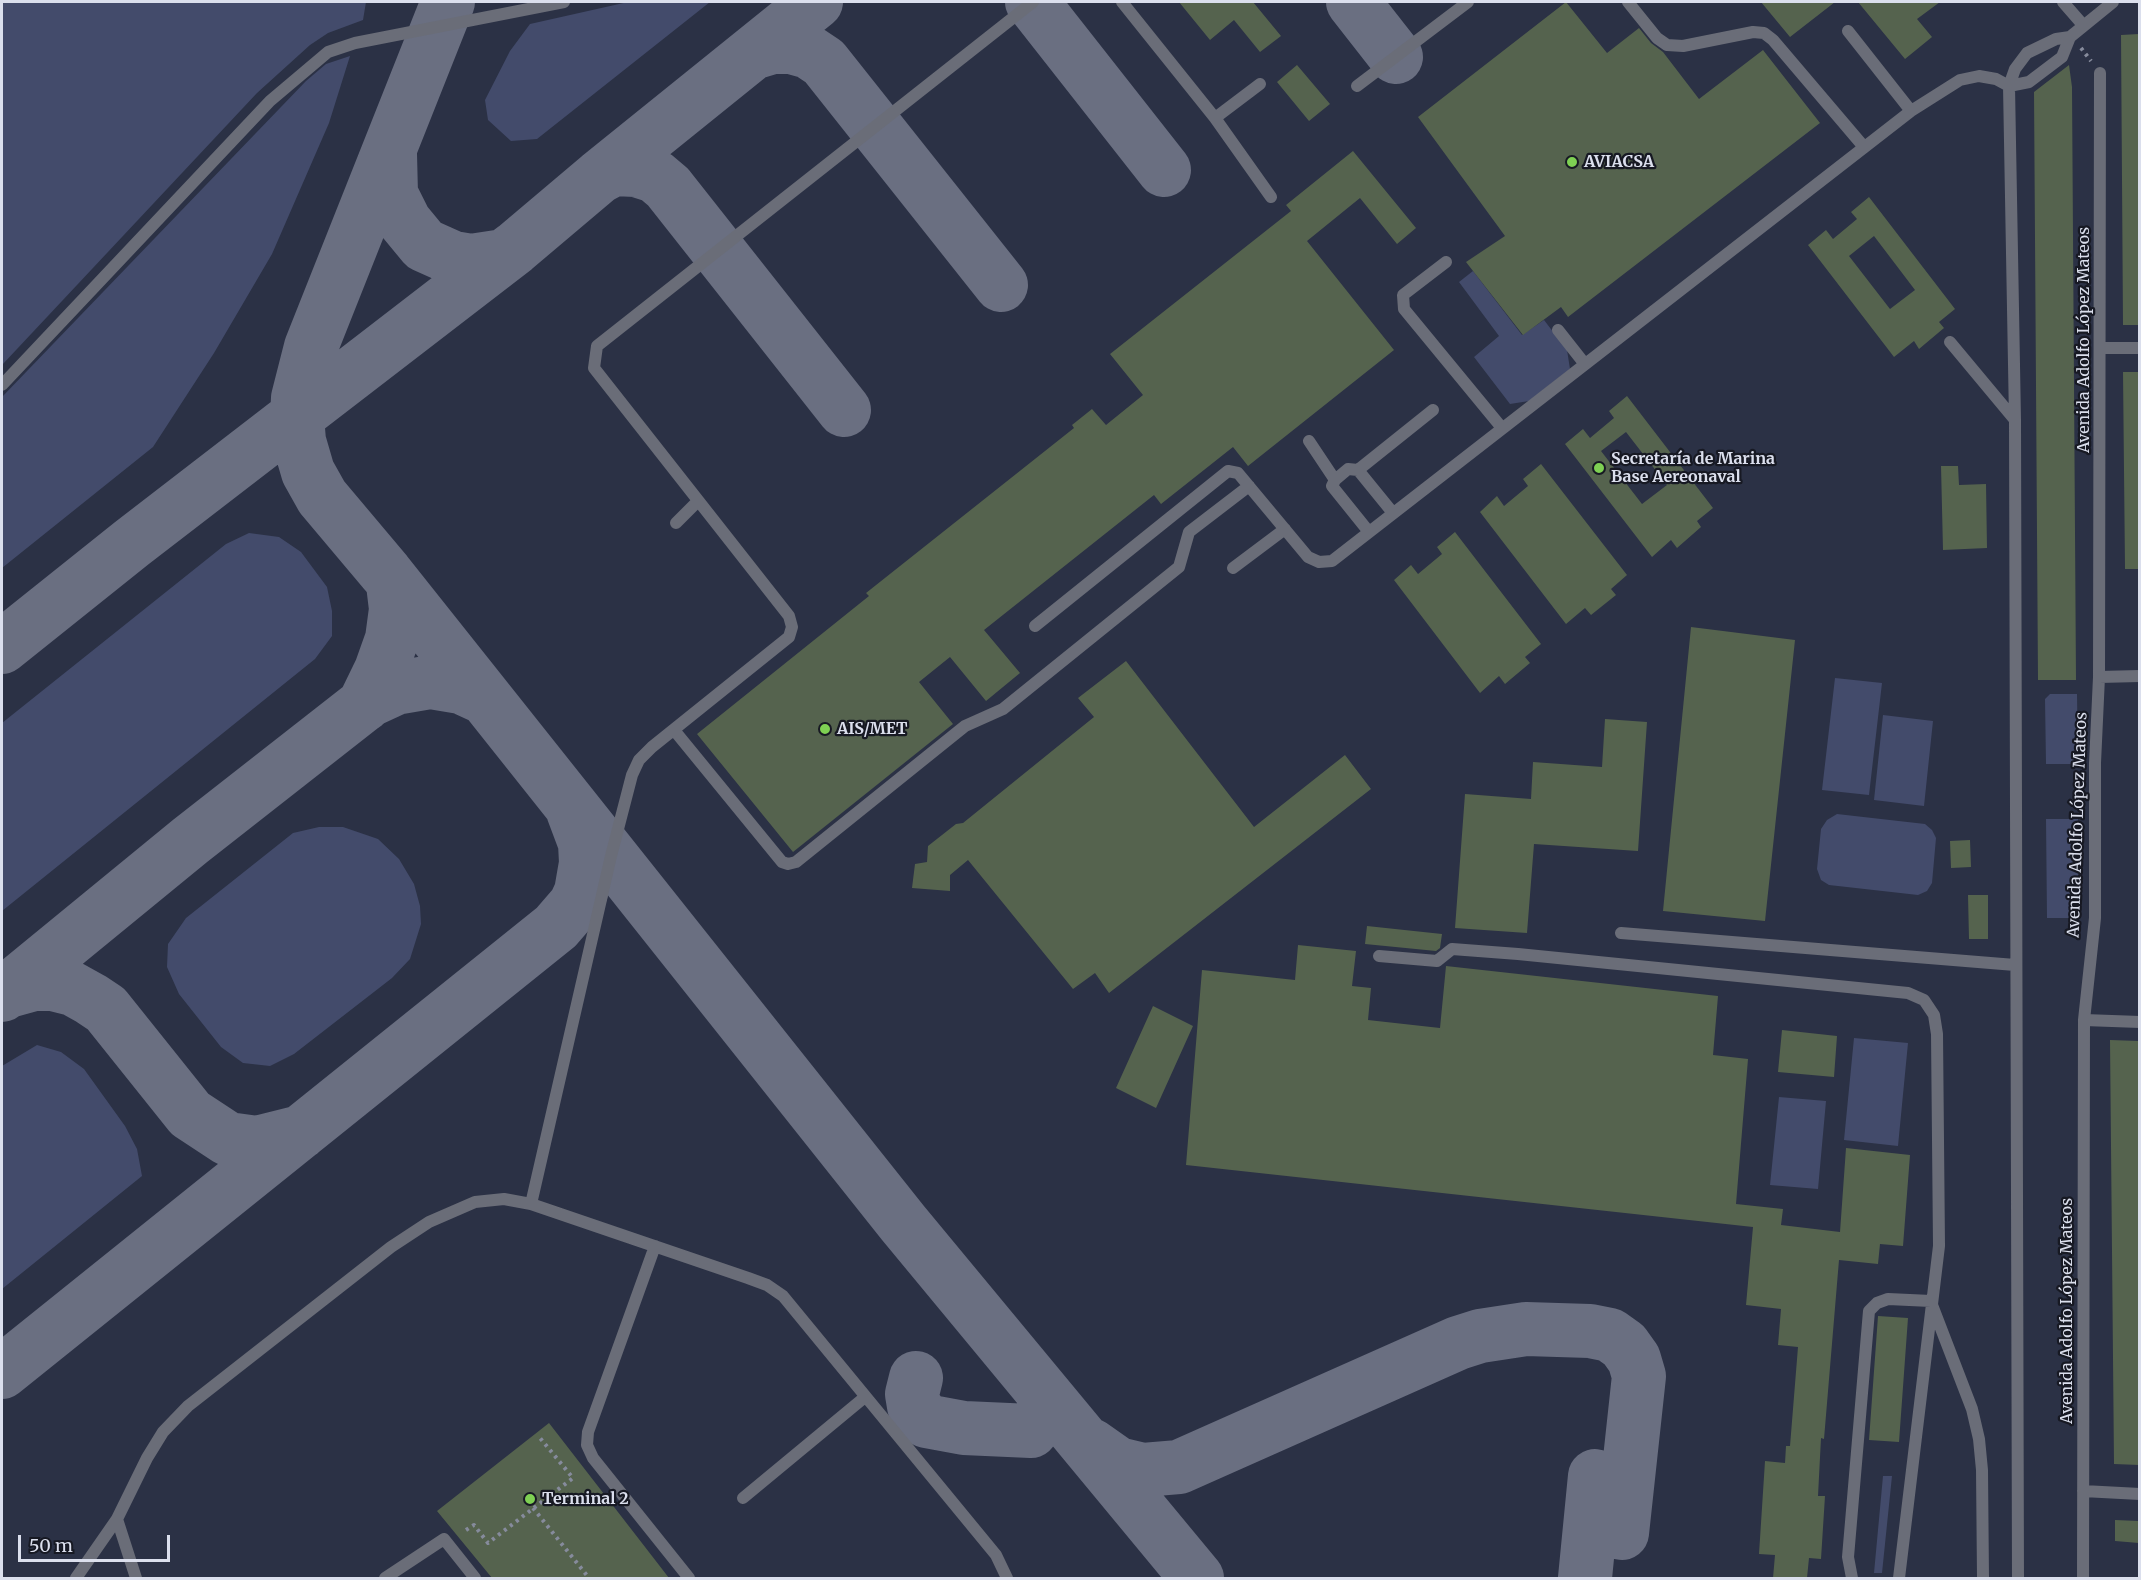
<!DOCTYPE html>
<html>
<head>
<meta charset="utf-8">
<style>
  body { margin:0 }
  #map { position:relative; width:2141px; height:1580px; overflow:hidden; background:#2b3145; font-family:Merriweather,serif }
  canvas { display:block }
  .frame { position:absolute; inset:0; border:3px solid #dbdfed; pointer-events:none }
  .scale { position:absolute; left:18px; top:1535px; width:152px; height:27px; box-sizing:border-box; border:3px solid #dbdfed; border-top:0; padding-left:8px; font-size:18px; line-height:21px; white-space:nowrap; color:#dbdfed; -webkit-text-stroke:4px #171923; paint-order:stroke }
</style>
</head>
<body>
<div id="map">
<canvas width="2141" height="1580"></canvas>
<div class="frame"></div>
<div class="scale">50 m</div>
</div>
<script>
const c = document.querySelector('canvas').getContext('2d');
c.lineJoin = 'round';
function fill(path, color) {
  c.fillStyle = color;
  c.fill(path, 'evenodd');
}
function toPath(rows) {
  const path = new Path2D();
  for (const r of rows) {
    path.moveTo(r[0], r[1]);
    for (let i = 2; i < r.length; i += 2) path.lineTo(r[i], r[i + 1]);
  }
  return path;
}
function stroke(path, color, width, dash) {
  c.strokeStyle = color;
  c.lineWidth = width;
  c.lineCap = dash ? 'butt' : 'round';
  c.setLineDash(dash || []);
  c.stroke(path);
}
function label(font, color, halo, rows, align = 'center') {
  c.font = font + ' Merriweather,serif';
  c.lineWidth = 4.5;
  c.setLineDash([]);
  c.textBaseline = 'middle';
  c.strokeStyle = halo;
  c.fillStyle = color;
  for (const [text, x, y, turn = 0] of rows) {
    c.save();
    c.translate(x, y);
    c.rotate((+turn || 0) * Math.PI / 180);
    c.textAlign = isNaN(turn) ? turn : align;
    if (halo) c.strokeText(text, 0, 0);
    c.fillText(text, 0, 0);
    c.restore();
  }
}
const green = toPath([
  [2,2,366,2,363,20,328,33,310,45,257,93,2,365],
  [628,2,710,2,537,139,511,141,488,120,485,100,510,51,530,24],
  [350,56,329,123,272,254,214,353,153,447,2,568,2,397,306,81,326,64],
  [1473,271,1522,335,1544,320,1567,350,1570,369,1529,401,1510,404,1474,357,1499,336,1459,282],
  [249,533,279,537,301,552,327,587,332,611,332,636,315,659,2,911,2,723,226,544],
  [1835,678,1882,683,1869,795,1822,790],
  [2050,694,2077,694,2078,764,2046,764,2045,699],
  [1883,715,1933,721,1924,806,1874,800],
  [1837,814,1925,824,1932,830,1936,838,1932,883,1927,891,1918,895,1829,885,1821,880,1817,869,1821,829,1827,820],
  [2046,819,2078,819,2079,918,2047,918],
  [319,827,343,827,378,839,399,859,414,884,420,906,421,924,410,959,392,978,294,1054,270,1066,243,1063,221,1047,179,994,167,967,168,944,186,918,293,833],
  [1854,1038,1908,1043,1898,1146,1844,1140],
  [37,1045,61,1052,84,1069,125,1126,137,1149,142,1176,2,1289,2,1066],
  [1779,1097,1826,1101,1818,1189,1770,1185],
  [1883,1476,1892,1476,1882,1573,1874,1573]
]);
const taxiway = toPath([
  [448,2,311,347,298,398,297,417,299,441,308,472,322,497,386,573,903,1223,1197,1578],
  [1032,2,1164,170],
  [1353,2,1396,57],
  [753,53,773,47,791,47,809,52,824,62,1001,285],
  [390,154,391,194,405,222,424,245,453,258,471,261,504,256],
  [599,177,614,169,636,170,655,176,668,187,844,410],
  [2,647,132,543,515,248,599,177,816,2],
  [364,705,381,670,392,639,396,609,393,584],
  [5,992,34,984,53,984,73,989,91,999,106,1009,190,1114,228,1139,257,1143,301,1132],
  [2,995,190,841,370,700,396,688,431,682,461,687,485,698],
  [2,1372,556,927,575,905,581,892,586,863,585,843,573,811],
  [916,1378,912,1394,914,1406,926,1421,964,1428,1031,1431],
  [1091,1445,1118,1464,1143,1470,1179,1467,1458,1343,1480,1336,1526,1329,1590,1331,1610,1335,1624,1345,1634,1359,1639,1376,1622,1533],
  [1585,1578,1595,1476]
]);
const building = toPath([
  [1179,2,1253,2,1281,36,1260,52,1234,20,1210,40],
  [1566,2,1607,53,1639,28,1651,43,1663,52,1699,99,1763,50,1820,123,1568,317,1561,307,1523,335,1466,262,1505,236,1418,117],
  [1761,2,1835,2,1790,37],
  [1858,2,1940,2,1917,19,1932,37,1905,59],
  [2139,34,2139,325,2123,325,2121,35],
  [1297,65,1330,104,1309,121,1277,82],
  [2069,65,2072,87,2076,680,2038,680,2034,92],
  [1353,151,1416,228,1397,244,1360,198,1307,241,1394,350,1248,466,1233,447,1161,504,1154,495,984,630,1020,673,986,701,950,657,919,682,953,724,793,852,697,734,869,596,866,593,1074,428,1072,425,1092,409,1106,425,1143,395,1110,354,1291,211,1286,205],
  [1869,197,1955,309,1939,322,1944,328,1919,349,1914,341,1894,357,1808,245,1826,230,1833,239,1857,219,1851,212],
  [1874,236,1915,290,1890,309,1849,256],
  [2123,372,2139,372,2139,569,2125,569],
  [1627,396,1713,508,1697,521,1701,527,1677,548,1671,540,1652,557,1565,444,1583,429,1590,438,1614,418,1609,411],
  [1626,432,1667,485,1642,504,1601,451],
  [1541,464,1627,575,1611,589,1616,595,1591,615,1585,608,1566,624,1480,512,1497,496,1504,506,1528,486,1523,479],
  [1941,466,1958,466,1959,485,1986,484,1987,548,1943,550],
  [1455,532,1541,644,1525,657,1530,663,1505,684,1499,676,1480,693,1394,580,1411,565,1418,574,1442,554,1437,547],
  [1691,627,1795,640,1765,921,1663,911],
  [1126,661,1254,827,1345,755,1371,789,1109,993,1095,973,1073,989,968,860,950,875,950,891,912,888,915,864,927,862,928,846,956,824,963,823,1094,717,1078,698],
  [1605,719,1647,722,1638,851,1534,844,1527,933,1455,928,1465,794,1531,799,1533,762,1602,767],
  [1970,840,1971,867,1951,868,1950,841],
  [1968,895,1988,895,1988,939,1969,939],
  [1367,926,1442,934,1440,948,1436,951,1365,944],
  [1298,945,1356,951,1352,986,1371,988,1368,1020,1440,1028,1446,966,1718,996,1713,1055,1748,1059,1736,1204,1783,1209,1781,1225,1840,1232,1846,1148,1910,1155,1903,1246,1880,1244,1878,1264,1839,1260,1824,1439,1821,1438,1818,1496,1825,1496,1821,1559,1809,1558,1807,1578,1773,1578,1775,1555,1759,1554,1765,1461,1785,1463,1786,1446,1790,1446,1798,1347,1778,1345,1781,1309,1746,1305,1753,1227,1186,1165,1202,970,1295,980],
  [1153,1006,1193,1026,1156,1108,1116,1088],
  [1782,1030,1837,1036,1834,1077,1778,1072],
  [2110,1040,2139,1041,2139,1465,2114,1464],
  [1878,1316,1908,1318,1899,1442,1869,1440],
  [549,1423,652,1556,669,1578,492,1578,437,1511],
  [2115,1520,2139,1521,2139,1543,2115,1541]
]);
const path = toPath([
  [2081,48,2091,61],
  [533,1508,589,1578],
  [466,1530,474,1525,488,1543,573,1478,540,1438]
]);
const lane = toPath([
  [1122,2,1215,118,1271,197],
  [1628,2,1657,38,1667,45,1683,46,1753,32,1764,33,1773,40,1864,147],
  [2063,2,2083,25],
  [1848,31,1911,111],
  [1357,86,1468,2],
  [1215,118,1260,84],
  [1446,262,1403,295,1404,309,1502,428],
  [1558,330,1584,363],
  [1950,342,2015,420],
  [2,385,270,101,328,52,355,43,564,2],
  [1309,441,1335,480],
  [1358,470,1433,410],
  [676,523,698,501],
  [1369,532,1332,486,1335,480,1348,469,1358,470,1393,513],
  [1233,568,1285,529],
  [1035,626,1228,471,1238,473,1308,557,1319,562,1332,561,1911,111,1960,80,1979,76,1996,79,2009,86,2029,82,2062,57,2070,37,2113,2],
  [674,730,782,862,788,864,796,862,965,726,1003,709,1179,567,1189,532,1249,486],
  [1621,933,2015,965],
  [1379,956,1437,961,1452,949,1518,954,1908,993,1924,1000,1934,1015,1937,1034,1939,1246,1899,1578],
  [531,1204,748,1278,767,1285,783,1296,996,1555,1007,1578],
  [655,1246,588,1432,587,1445,593,1458,689,1578],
  [1932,1305,1972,1409,1979,1439,1982,1470,1983,1578],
  [743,1498,865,1397],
  [117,1519,136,1578],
  [76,1578,117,1519,147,1458,163,1432,188,1406,391,1247,429,1222,475,1202,504,1199,531,1204,611,856,632,775,639,760,652,747,789,637,792,627,789,616,594,368,597,346,1033,2],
  [385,1578,444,1539,475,1578],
  [1852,1578,1848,1557,1869,1311,1877,1303,1888,1299,1931,1301],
  [2018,1578,2015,420,2009,86,2015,69,2027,53,2056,39,2070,37]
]);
const street = toPath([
  [2101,348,2140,348],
  [2099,677,2140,676],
  [2084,1020,2140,1022],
  [2083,1491,2140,1494],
  [2083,1578,2084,1020,2095,918,2095,763,2099,677,2100,73]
]);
const markers = [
  [1572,162,6,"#7ed053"],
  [1599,468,6,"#7ed053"],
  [825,729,6,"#7ed053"],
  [530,1499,6,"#7ed053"]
];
const poiNames = [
  ["AVIACSA",1584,162],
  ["Secretaría de Marina",1611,459],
  ["Base Aereonaval",1611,477],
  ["AIS/MET",837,729],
  ["Terminal 2",542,1499]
];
const streetNames = [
  ["Avenida Adolfo López Mateos",2084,340,-90],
  ["Avenida Adolfo López Mateos",2078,825,-88],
  ["Avenida Adolfo López Mateos",2067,1311,-90]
];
fill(green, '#434b6b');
stroke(taxiway, '#6a6f81', 54);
fill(building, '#55634e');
stroke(path, '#868b9c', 4, [3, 4.5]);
stroke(lane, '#6a6d78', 12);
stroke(street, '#6a6d78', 12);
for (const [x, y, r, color] of markers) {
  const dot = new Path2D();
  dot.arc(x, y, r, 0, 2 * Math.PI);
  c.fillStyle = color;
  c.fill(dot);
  stroke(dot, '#171923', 2);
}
label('bold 16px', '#dbdfed', '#171923', poiNames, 'left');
label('16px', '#dbdfed', '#171923', streetNames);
</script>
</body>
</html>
